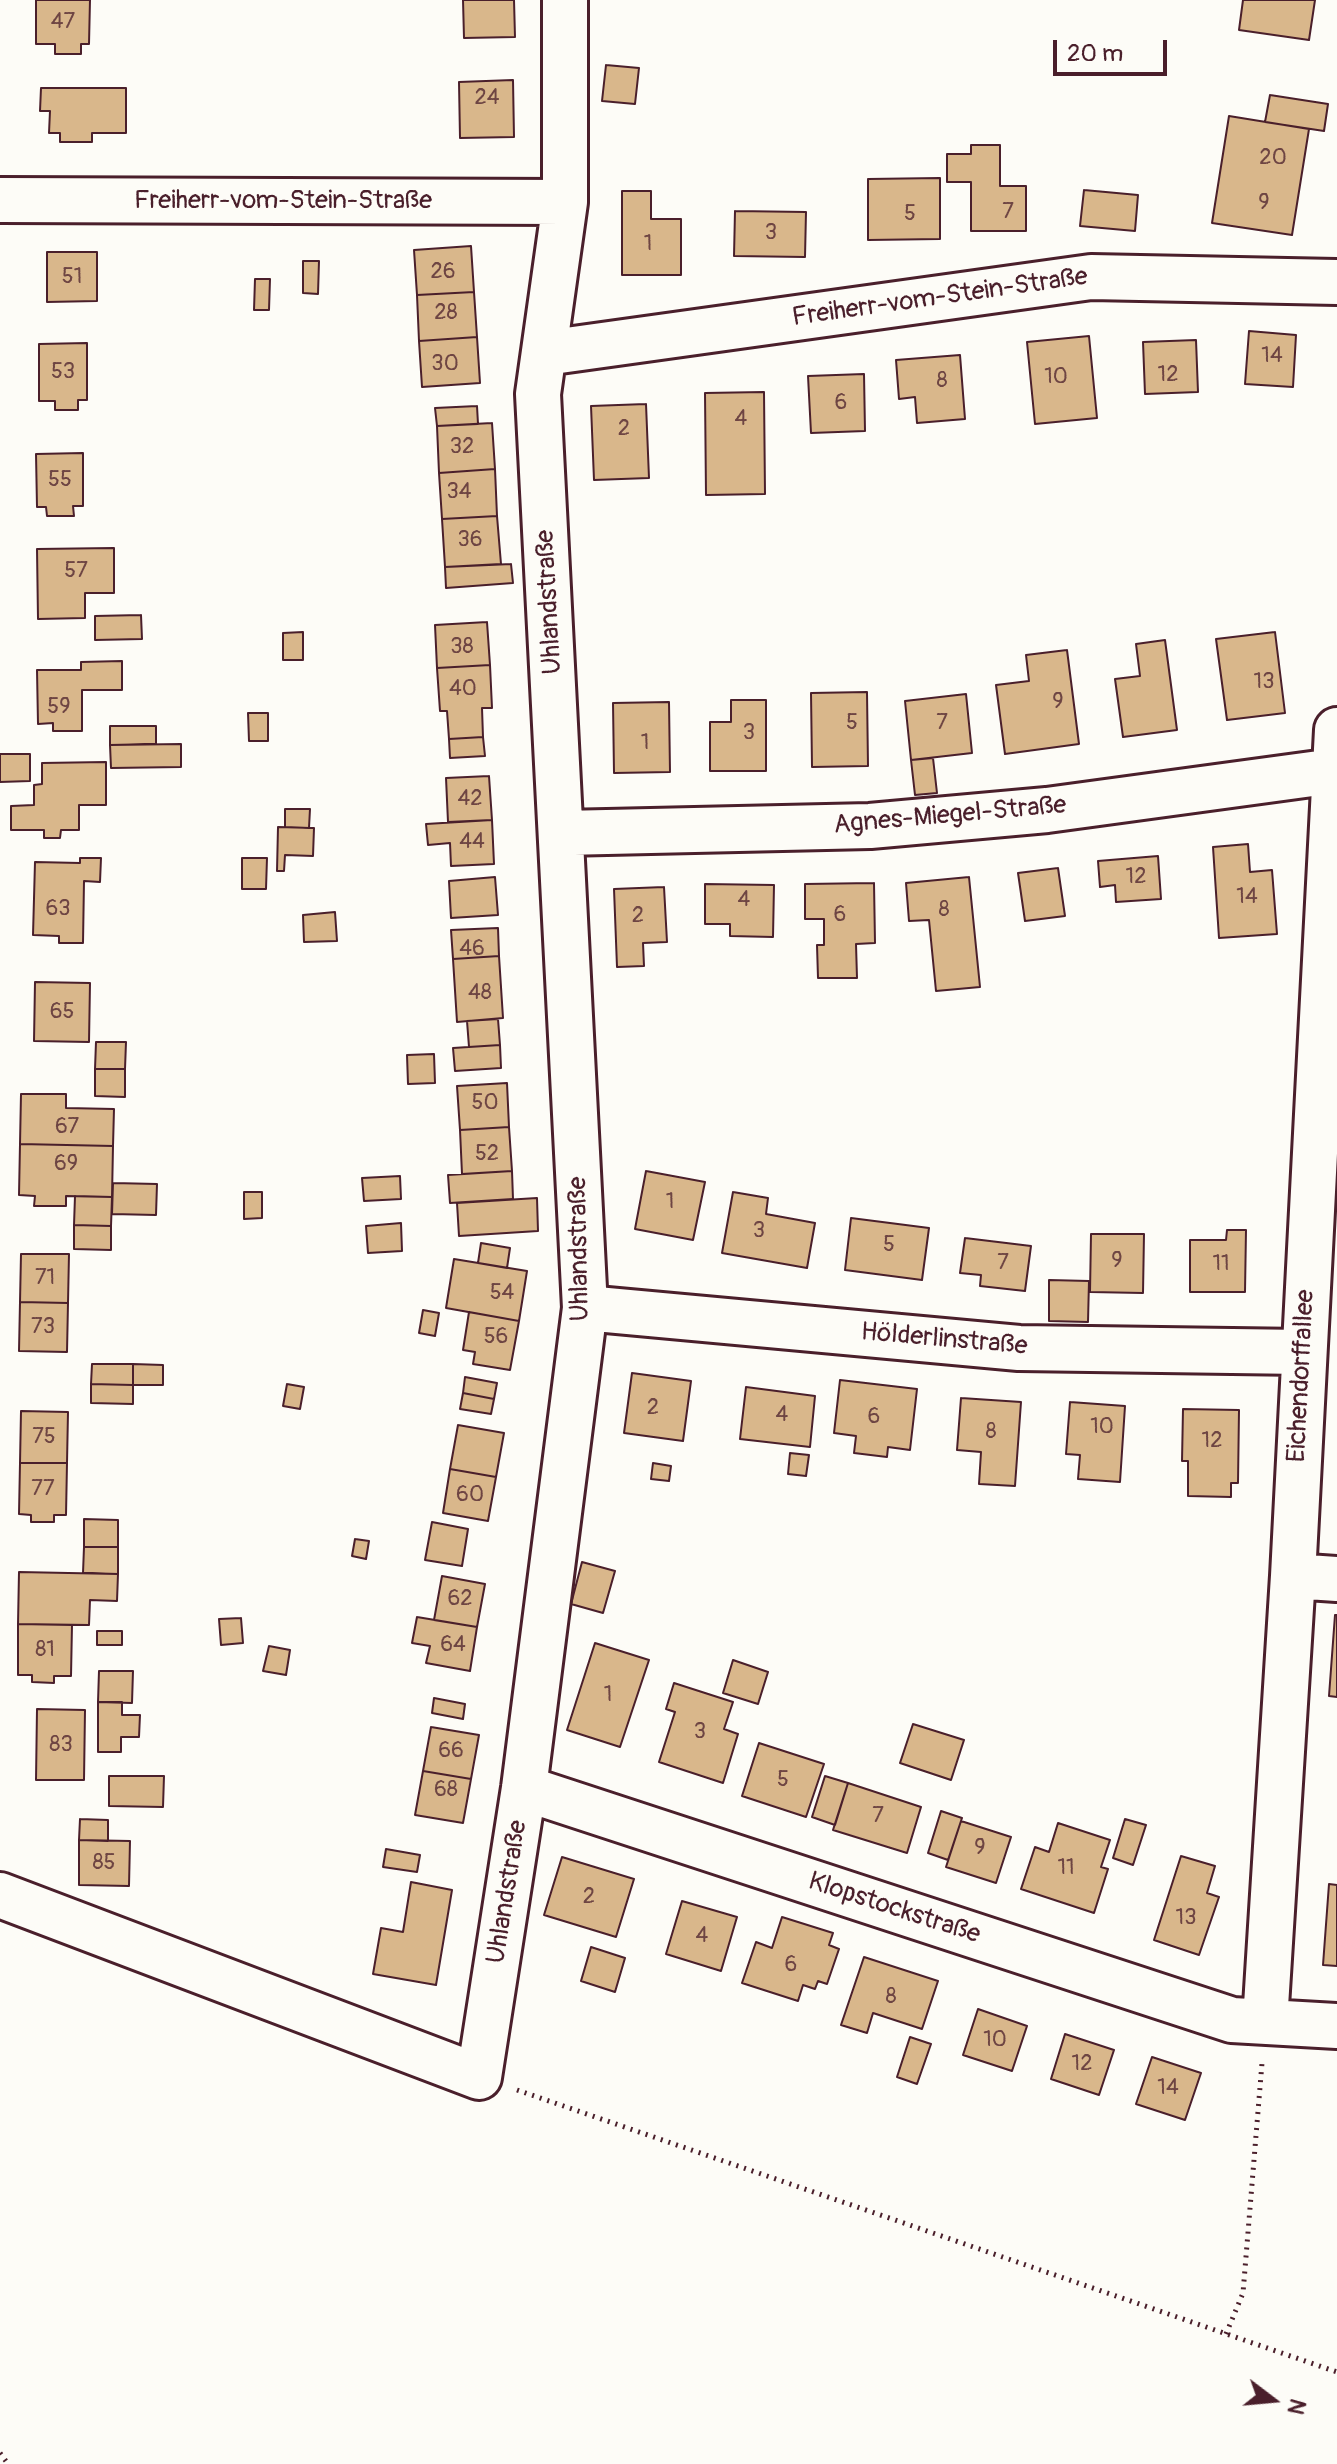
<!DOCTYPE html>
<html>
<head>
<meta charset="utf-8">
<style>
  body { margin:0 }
  #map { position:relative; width:1337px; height:2464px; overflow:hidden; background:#fdfcf7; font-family:Pangolin,sans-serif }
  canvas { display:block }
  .north { position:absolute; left:1233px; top:2360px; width:80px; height:80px; -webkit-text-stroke:6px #fdfcf7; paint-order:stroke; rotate:106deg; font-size:22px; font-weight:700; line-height:32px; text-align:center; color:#4a1f2b }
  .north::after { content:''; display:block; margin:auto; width:28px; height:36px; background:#4a1f2b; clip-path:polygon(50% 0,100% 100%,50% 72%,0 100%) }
  .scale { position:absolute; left:1053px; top:40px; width:114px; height:36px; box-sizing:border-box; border:4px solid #4a1f2b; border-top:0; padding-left:10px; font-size:24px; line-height:28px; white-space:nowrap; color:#4a1f2b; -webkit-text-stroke:6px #fdfcf7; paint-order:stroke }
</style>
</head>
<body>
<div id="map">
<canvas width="1337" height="2464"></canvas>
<div class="north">N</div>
<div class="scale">20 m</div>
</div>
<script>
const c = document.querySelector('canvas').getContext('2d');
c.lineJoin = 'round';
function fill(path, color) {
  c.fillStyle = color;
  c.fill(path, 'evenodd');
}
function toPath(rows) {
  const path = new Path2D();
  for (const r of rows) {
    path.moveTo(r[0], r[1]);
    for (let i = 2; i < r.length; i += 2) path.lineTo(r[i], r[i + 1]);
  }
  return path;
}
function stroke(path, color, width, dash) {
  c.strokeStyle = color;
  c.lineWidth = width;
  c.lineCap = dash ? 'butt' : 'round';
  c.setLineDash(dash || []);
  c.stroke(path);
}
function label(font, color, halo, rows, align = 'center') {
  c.font = font + ' Pangolin,sans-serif';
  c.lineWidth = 8;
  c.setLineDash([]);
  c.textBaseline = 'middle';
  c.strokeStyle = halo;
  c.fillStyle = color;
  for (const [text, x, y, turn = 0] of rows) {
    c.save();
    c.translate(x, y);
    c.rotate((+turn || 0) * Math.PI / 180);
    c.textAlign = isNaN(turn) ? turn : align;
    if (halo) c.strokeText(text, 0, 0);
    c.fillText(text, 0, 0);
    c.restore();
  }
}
const building = toPath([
  [36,0,90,0,89,44,81,44,81,54,55,54,55,44,36,44,36,0],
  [463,0,514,0,515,37,464,38,463,0],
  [1243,0,1315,0,1309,40,1239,30,1243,0],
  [606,65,639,68,635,104,602,101,606,65],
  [513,80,514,137,460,138,459,82,513,80],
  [41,88,126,88,126,133,92,133,92,142,60,142,60,133,49,133,50,111,40,111,41,88],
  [1270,95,1328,104,1324,131,1265,122,1270,95],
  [1229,116,1309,129,1292,235,1212,223,1229,116],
  [971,145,1000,145,1000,186,1026,186,1026,231,971,231,971,182,947,182,947,154,971,154,971,145],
  [940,178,940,239,868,240,868,179,940,178],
  [1084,190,1138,195,1135,231,1080,226,1084,190],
  [622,191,651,191,651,219,681,219,681,275,622,275,622,191],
  [735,211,806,212,805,257,734,256,735,211],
  [471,246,474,292,417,295,414,250,471,246],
  [47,252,97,252,97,301,47,302,47,252],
  [303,261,319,261,318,294,303,293,303,261],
  [255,279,270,279,269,310,254,310,255,279],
  [474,292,477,337,419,341,417,295,474,292],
  [1249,331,1296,335,1293,387,1245,384,1249,331],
  [1089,336,1097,418,1035,424,1027,342,1089,336],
  [477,337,480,383,422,387,419,341,477,337],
  [1196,340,1198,392,1145,394,1143,342,1196,340],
  [87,343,87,400,78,400,78,410,55,410,55,401,39,401,39,344,87,343],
  [960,355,965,419,917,423,915,397,899,399,896,360,960,355],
  [864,374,865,431,811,433,808,376,864,374],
  [764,392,765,494,706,495,705,393,764,392],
  [646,404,649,478,594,480,591,406,646,404],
  [477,406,478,424,437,426,435,408,477,406],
  [492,423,495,469,439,473,437,426,492,423],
  [83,453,83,506,73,506,74,516,47,516,46,507,37,507,36,454,83,453],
  [495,469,497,516,442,519,439,473,495,469],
  [497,516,501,564,445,567,442,519,497,516],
  [114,548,114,593,85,593,85,618,38,619,37,549,114,548],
  [511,564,513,583,446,588,445,567,511,564],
  [141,615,142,639,95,640,95,616,141,615],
  [487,622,490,665,437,668,435,625,487,622],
  [303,632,303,660,283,660,283,633,303,632],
  [1275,632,1285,713,1227,720,1216,639,1275,632],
  [1165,640,1177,730,1123,737,1115,679,1140,676,1136,644,1165,640],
  [1067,650,1079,744,1005,754,996,685,1029,681,1026,655,1067,650],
  [122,661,122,690,82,690,82,731,53,731,53,723,38,724,37,670,81,670,81,662,122,661],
  [490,665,492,708,482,708,483,737,449,739,447,711,440,711,437,668,490,665],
  [867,692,868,766,812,767,811,693,867,692],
  [966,694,972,753,911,760,905,701,966,694],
  [731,700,766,700,766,771,710,771,710,722,731,722,731,700],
  [669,702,670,772,614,773,613,703,669,702],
  [248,713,268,713,268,741,249,741,248,713],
  [110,726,156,726,156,744,110,745,110,726],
  [483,737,485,756,450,758,449,739,483,737],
  [181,744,181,767,111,768,110,745,181,744],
  [0,754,30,754,30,781,0,782,0,754],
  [933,758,937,793,915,795,911,760,933,758],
  [106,762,106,805,79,805,79,830,61,830,60,838,44,838,44,830,11,830,11,806,34,805,34,785,42,784,42,763,106,762],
  [489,776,492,820,448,822,446,778,489,776],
  [285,809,310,809,309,828,285,827,285,809],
  [492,820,494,864,451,866,450,843,428,845,426,824,492,820],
  [278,827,314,828,313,856,285,855,284,871,277,871,278,827],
  [1248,844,1250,872,1272,870,1277,934,1219,938,1213,847,1248,844],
  [1158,856,1161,899,1116,902,1115,885,1100,887,1098,861,1158,856],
  [80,858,101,858,100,882,84,881,83,943,59,943,59,936,33,935,35,862,80,863,80,858],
  [242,858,267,858,266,889,242,889,242,858],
  [1058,868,1065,916,1025,921,1018,873,1058,868],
  [495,877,498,915,451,918,449,881,495,877],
  [969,877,980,987,936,991,929,920,909,921,906,883,969,877],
  [874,883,875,943,856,944,857,978,818,978,817,945,824,945,824,919,805,919,805,884,874,883],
  [705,884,774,885,773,937,730,936,730,924,705,924,705,884],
  [664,887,667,942,643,943,644,966,617,967,614,889,664,887],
  [335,912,337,941,304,942,303,915,335,912],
  [498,928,499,956,453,959,451,930,498,928],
  [499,956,503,1018,457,1022,453,959,499,956],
  [35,982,90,983,89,1042,34,1041,35,982],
  [498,1019,500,1045,469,1047,467,1021,498,1019],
  [96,1042,126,1042,125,1069,95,1069,96,1042],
  [500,1045,501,1068,455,1071,453,1048,500,1045],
  [434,1054,435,1083,408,1084,407,1055,434,1054],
  [95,1069,125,1069,125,1097,95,1096,95,1069],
  [507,1083,509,1127,460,1130,457,1086,507,1083],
  [21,1094,66,1094,66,1108,114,1109,113,1146,20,1144,21,1094],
  [509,1127,512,1171,462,1174,460,1130,509,1127],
  [20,1144,113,1146,112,1197,66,1196,66,1206,34,1206,35,1196,19,1195,20,1144],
  [512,1171,513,1199,450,1203,448,1175,512,1171],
  [646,1171,705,1182,693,1240,635,1229,646,1171],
  [400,1176,401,1199,364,1201,362,1178,400,1176],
  [113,1183,157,1184,156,1215,112,1214,113,1183],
  [244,1192,262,1192,262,1218,244,1219,244,1192],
  [733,1192,768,1198,766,1214,815,1223,807,1268,722,1253,733,1192],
  [75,1196,112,1197,111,1226,74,1225,75,1196],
  [537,1198,538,1231,459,1236,457,1203,537,1198],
  [851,1218,929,1228,922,1280,845,1270,851,1218],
  [401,1223,402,1251,368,1253,366,1226,401,1223],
  [74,1225,111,1226,111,1250,74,1249,74,1225],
  [1227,1230,1246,1230,1245,1292,1190,1292,1190,1240,1226,1240,1227,1230],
  [1091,1234,1144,1234,1143,1293,1090,1292,1091,1234],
  [965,1238,1031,1246,1025,1291,980,1286,981,1275,960,1273,965,1238],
  [481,1243,510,1248,507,1268,478,1263,481,1243],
  [21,1254,69,1254,68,1303,20,1302,21,1254],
  [454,1259,527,1271,519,1321,446,1308,454,1259],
  [1049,1280,1089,1281,1088,1322,1049,1321,1049,1280],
  [20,1302,68,1303,67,1352,19,1351,20,1302],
  [423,1310,439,1313,435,1336,419,1333,423,1310],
  [469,1312,519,1321,510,1370,473,1364,475,1352,463,1350,469,1312],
  [92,1364,133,1364,133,1385,91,1384,92,1364],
  [133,1364,163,1365,163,1385,133,1385,133,1364],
  [632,1373,691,1381,683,1441,624,1433,632,1373],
  [465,1377,497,1383,494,1399,463,1393,465,1377],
  [840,1380,917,1389,910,1450,888,1447,887,1457,854,1453,856,1436,834,1433,840,1380],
  [91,1384,133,1385,133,1404,91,1403,91,1384],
  [287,1384,304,1387,300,1409,283,1406,287,1384],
  [746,1387,815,1396,810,1447,740,1439,746,1387],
  [463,1393,494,1399,491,1414,460,1409,463,1393],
  [961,1398,1021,1402,1015,1486,979,1484,981,1452,957,1450,961,1398],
  [1070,1402,1125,1406,1120,1482,1078,1479,1080,1455,1066,1454,1070,1402],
  [1183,1409,1239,1410,1238,1483,1231,1483,1231,1497,1188,1496,1188,1461,1182,1461,1183,1409],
  [21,1411,68,1412,67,1463,20,1463,21,1411],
  [458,1425,504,1433,496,1477,450,1469,458,1425],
  [790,1453,809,1455,806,1476,788,1474,790,1453],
  [20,1463,67,1463,66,1515,54,1515,54,1522,31,1522,31,1515,19,1514,20,1463],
  [653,1463,671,1466,669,1481,651,1479,653,1463],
  [450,1469,496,1477,488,1521,443,1513,450,1469],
  [84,1519,118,1520,118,1547,84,1547,84,1519],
  [432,1522,468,1529,462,1566,425,1560,432,1522],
  [355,1539,369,1541,366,1559,352,1556,355,1539],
  [84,1547,118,1547,118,1574,83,1573,84,1547],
  [582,1562,615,1571,603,1613,571,1604,582,1562],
  [19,1572,118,1574,117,1601,90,1600,89,1625,18,1624,19,1572],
  [442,1576,485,1584,477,1627,434,1620,442,1576],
  [1335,1615,1337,1615,1337,1697,1329,1696,1335,1615],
  [417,1617,477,1627,470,1671,426,1663,430,1646,412,1643,417,1617],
  [241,1618,243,1643,221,1645,219,1619,241,1618],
  [18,1624,72,1625,71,1676,54,1676,54,1683,32,1682,32,1675,18,1675,18,1624],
  [97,1631,122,1631,122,1645,97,1645,97,1631],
  [595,1643,649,1660,620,1747,567,1730,595,1643],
  [269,1646,290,1650,286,1675,263,1671,269,1646],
  [733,1660,768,1672,758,1704,723,1693,733,1660],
  [99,1671,133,1671,132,1703,98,1702,99,1671],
  [674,1683,733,1702,724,1729,738,1734,723,1783,659,1762,675,1712,666,1709,674,1683],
  [434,1698,465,1704,463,1719,432,1713,434,1698],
  [98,1702,122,1702,122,1715,140,1715,139,1737,121,1737,121,1752,98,1752,98,1702],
  [37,1709,85,1710,84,1780,36,1780,37,1709],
  [913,1724,964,1740,951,1780,900,1763,913,1724],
  [431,1727,479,1735,471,1779,423,1771,431,1727],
  [759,1743,824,1764,806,1817,742,1796,759,1743],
  [423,1771,471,1779,463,1823,415,1815,423,1771],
  [109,1776,164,1776,163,1807,109,1806,109,1776],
  [825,1776,848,1783,835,1825,812,1817,825,1776],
  [848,1783,921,1807,907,1853,833,1830,848,1783],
  [941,1811,962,1818,948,1860,928,1853,941,1811],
  [80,1819,108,1820,108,1841,79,1840,80,1819],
  [1125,1819,1146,1825,1133,1865,1113,1858,1125,1819],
  [961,1821,1011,1837,996,1883,946,1867,961,1821],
  [1058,1823,1110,1840,1101,1867,1108,1869,1094,1913,1021,1889,1035,1847,1049,1852,1058,1823],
  [79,1840,130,1841,129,1886,79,1885,79,1840],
  [386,1849,420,1855,417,1872,383,1867,386,1849],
  [1181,1856,1215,1866,1207,1893,1219,1897,1199,1955,1154,1940,1181,1856],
  [562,1857,634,1879,616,1937,544,1915,562,1857],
  [411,1882,452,1890,436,1985,373,1974,381,1928,403,1932,411,1882],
  [1329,1884,1337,1885,1337,1966,1323,1965,1329,1884],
  [682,1901,737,1917,721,1971,666,1954,682,1901],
  [782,1917,833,1933,829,1945,839,1949,827,1984,818,1981,815,1989,803,1985,798,2001,742,1983,756,1942,772,1948,782,1917],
  [591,1947,625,1958,615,1992,581,1981,591,1947],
  [864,1957,938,1981,922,2029,873,2013,867,2033,841,2025,864,1957],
  [978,2009,1027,2026,1012,2071,963,2055,978,2009],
  [1065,2034,1114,2050,1099,2095,1051,2079,1065,2034],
  [910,2037,931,2044,917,2084,897,2077,910,2037],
  [1152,2057,1201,2073,1185,2120,1136,2104,1152,2057]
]);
const path = toPath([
  [517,2090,1337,2372],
  [1226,2334,1243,2293,1262,2063],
  [0,2453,8,2464]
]);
const minor = toPath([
  [0,200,565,202],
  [545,353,1091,277,1337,282],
  [563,833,870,826,1047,810,1334,771],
  [585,1308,1019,1348,1303,1352],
  [1293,1576,1337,1579],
  [524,1788,1232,2020,1337,2026],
  [0,1895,479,2077,524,1788,585,1308,538,394,565,202,565,0],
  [1265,2022,1293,1576,1337,730]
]);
const numberNames = [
  ["47",63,22],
  ["24",487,98],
  ["20",1273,158],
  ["9",1264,203],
  ["7",1008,212],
  ["5",910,214],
  ["3",771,233],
  ["1",648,244],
  ["26",443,272],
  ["51",72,277],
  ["28",446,313],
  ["14",1272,356],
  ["30",445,364],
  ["53",63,372],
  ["12",1168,375],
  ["10",1056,377],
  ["8",942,381],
  ["6",841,403],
  ["4",741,419],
  ["2",624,429],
  ["32",462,447],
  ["55",60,480],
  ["34",459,492],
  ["36",470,540],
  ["57",76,571],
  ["38",462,647],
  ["13",1264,682],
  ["40",463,689],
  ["9",1058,702],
  ["59",59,707],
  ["5",852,723],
  ["7",942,723],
  ["3",749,733],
  ["1",645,743],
  ["42",470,799],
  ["44",472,842],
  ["12",1136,877],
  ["14",1247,897],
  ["4",744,900],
  ["63",58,909],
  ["8",944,910],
  ["6",840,915],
  ["2",638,916],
  ["46",472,949],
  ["48",480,993],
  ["65",62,1012],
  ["50",485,1103],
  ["67",67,1127],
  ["52",487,1154],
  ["69",66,1164],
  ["1",670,1202],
  ["3",759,1231],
  ["5",889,1245],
  ["9",1117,1261],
  ["7",1003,1263],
  ["11",1221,1264],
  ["71",45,1278],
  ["54",502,1293],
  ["73",43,1327],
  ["56",496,1337],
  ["2",653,1408],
  ["4",782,1415],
  ["6",874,1417],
  ["10",1102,1427],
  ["8",991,1432],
  ["75",44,1437],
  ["12",1212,1441],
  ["77",43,1489],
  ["60",470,1495],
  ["62",460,1599],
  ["64",453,1645],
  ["81",45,1650],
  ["1",608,1695],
  ["3",700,1732],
  ["83",61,1745],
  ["66",451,1751],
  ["5",783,1780],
  ["68",446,1790],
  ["7",878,1816],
  ["9",980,1848],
  ["85",104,1863],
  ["11",1066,1868],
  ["2",589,1897],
  ["13",1186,1918],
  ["4",702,1936],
  ["6",791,1965],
  ["8",891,1997],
  ["10",995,2040],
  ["12",1082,2064],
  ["14",1168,2088]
];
const streetNames = [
  ["Freiherr-vom-Stein-Straße",283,201],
  ["Freiherr-vom-Stein-Straße",940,298,-8],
  ["Uhlandstraße",550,602,-93],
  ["Agnes-Miegel-Straße",950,816,-5],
  ["Uhlandstraße",580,1249,-91],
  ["Hölderlinstraße",944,1340,5],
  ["Eichendorffallee",1302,1376,-87],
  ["Uhlandstraße",508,1892,-81],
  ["Klopstockstraße",894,1909,18]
];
fill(building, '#d9b78b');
stroke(building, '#4a1f2b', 2);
stroke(minor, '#4a1f2b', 50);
stroke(path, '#4a1f2b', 5, [2, 6]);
stroke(minor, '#fdfcf7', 44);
label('22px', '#6e4543', null, numberNames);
label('26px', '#4a1f2b', '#fdfcf7', streetNames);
</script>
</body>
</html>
